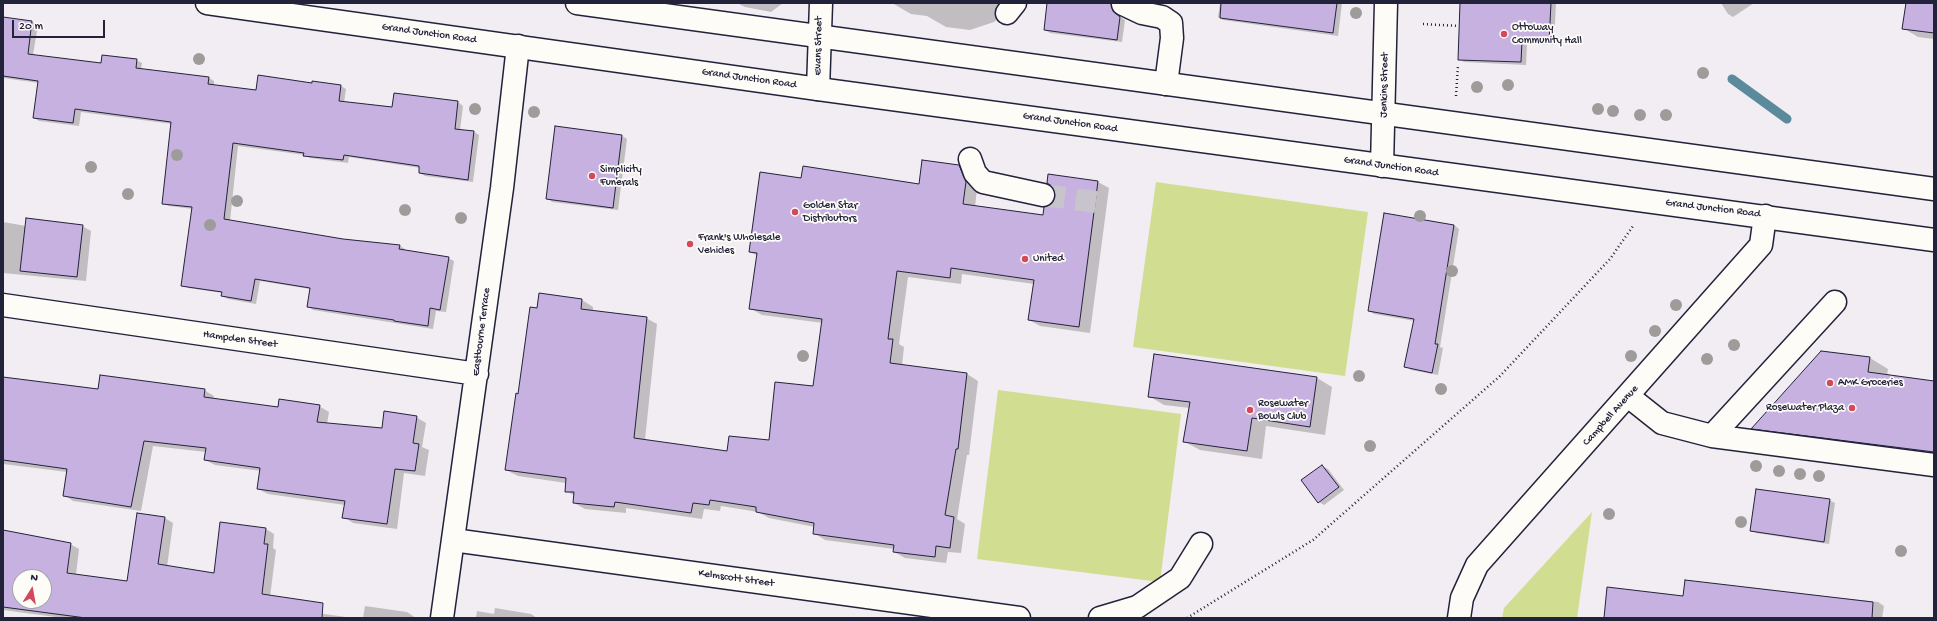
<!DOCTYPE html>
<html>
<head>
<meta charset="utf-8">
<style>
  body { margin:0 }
  #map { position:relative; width:1937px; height:621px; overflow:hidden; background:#f2edf2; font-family:"Gochi Hand",sans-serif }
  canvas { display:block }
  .frame { position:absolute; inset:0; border:4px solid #22223b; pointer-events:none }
  .north { position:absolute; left:12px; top:569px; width:40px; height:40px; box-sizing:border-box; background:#fdfcf7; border:1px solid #a5a5ac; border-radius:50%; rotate:11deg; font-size:11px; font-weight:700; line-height:16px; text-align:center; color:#22223b }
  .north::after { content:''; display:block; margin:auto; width:14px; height:18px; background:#d1495b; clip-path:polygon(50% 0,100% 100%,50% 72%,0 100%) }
  .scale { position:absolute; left:12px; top:20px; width:93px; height:18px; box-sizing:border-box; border:2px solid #22223b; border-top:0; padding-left:5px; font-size:12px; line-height:14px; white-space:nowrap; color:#22223b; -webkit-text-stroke:3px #fdfcf7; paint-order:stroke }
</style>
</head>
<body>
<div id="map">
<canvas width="1937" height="621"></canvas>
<div class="frame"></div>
<div class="north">N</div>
<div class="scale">20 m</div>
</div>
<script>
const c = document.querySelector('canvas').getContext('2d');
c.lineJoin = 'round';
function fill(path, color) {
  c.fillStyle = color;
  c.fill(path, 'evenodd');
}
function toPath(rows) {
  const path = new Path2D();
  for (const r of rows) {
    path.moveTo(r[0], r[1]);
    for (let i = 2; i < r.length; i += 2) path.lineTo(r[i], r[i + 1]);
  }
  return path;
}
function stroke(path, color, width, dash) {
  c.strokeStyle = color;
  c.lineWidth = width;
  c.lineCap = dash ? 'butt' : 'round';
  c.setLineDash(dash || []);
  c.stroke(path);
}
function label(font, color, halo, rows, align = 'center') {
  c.font = font + ' "Gochi Hand",sans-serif';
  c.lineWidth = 3.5;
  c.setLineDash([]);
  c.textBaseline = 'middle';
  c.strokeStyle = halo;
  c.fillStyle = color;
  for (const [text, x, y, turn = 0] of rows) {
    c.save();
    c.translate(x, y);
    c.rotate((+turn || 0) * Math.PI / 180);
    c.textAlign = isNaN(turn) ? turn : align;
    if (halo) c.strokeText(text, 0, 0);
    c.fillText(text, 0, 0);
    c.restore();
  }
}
const green = toPath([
  [1156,182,1368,212,1345,376,1133,347],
  [998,390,1181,414,1160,582,977,559],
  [1592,512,1577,618,1502,618,1504,608]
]);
const shadow = toPath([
  [737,3,783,3,771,12,745,7],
  [892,3,1014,3,1013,6,994,22,970,30,946,27,927,16,911,14],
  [1048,3,1117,3,1116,8,1118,16,1125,20,1122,42,1050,33,1045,30],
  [1220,3,1342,3,1338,36,1223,20,1218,17],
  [1461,3,1556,3,1554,45,1527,44,1526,65,1464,62,1459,59],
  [1721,3,1754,3,1733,17,1728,14],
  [1906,3,1934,3,1934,39,1918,37,1903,28],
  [3,18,32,22,38,25,33,55,102,64,136,60,142,63,141,70,209,78,214,81,214,85,257,91,313,85,313,83,341,86,346,89,344,103,393,108,458,102,463,106,460,130,474,132,479,135,473,182,425,176,420,173,420,168,349,157,348,163,310,158,305,155,238,146,230,221,343,240,400,246,405,249,405,251,448,258,454,261,446,312,436,311,433,329,313,310,308,306,310,289,260,281,256,304,228,299,222,296,223,293,188,288,182,285,193,209,169,206,163,203,172,124,81,112,79,126,39,121,34,118,39,83,3,78],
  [622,136,627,139,618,210,552,202,547,198],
  [958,166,970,172,977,189,975,207,1043,216,1056,197,1056,190,1049,175,1098,182,1109,188,1090,333,1040,326,1029,320,1034,284,962,274,961,284,908,277,899,344,904,347,902,366,967,374,978,381,969,455,967,455,957,519,965,524,961,553,948,552,946,563,905,558,894,552,894,549,825,540,814,533,815,527,769,518,758,512,721,506,720,511,704,509,702,519,626,508,626,513,585,509,574,503,575,496,566,491,566,483,518,476,506,470,519,395,540,294,582,300,593,307,593,312,646,318,657,324,645,440,728,452,769,441,814,388,823,323,762,315,750,308,758,256,750,252,802,179,919,185],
  [1384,215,1454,225,1459,229,1440,347,1443,348,1438,375,1411,370,1405,366,1415,321,1374,314,1369,311],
  [3,222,26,226,82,226,91,231,86,281,3,273],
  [1870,358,1888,369,1887,376,1934,382,1934,460,1771,439,1753,428],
  [3,378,99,390,204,390,214,396,213,400,279,408,319,406,329,412,327,424,383,429,416,417,426,423,422,447,429,450,425,476,404,473,397,529,353,523,344,517,345,505,268,494,258,489,261,471,215,465,205,460,206,452,153,446,141,511,73,501,64,495,67,472,3,464],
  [1317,378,1332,387,1325,435,1266,426,1262,459,1200,450,1185,442,1190,408,1164,405,1149,396],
  [1322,466,1328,469,1344,490,1324,505,1319,502],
  [1829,500,1835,503,1829,544,1756,533,1751,530],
  [165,518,173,523,167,567,214,574,221,523,266,529,274,534,273,548,276,550,270,597,303,611,353,618,63,618,3,610,3,531,70,544,79,549,76,575,128,582],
  [20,577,44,577,44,601,20,601],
  [1686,581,1878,602,1884,606,1882,618,1605,618,1684,597],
  [365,606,407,612,416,618,363,618],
  [495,608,531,614,537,618,476,618,477,611,494,614]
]);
const stream = toPath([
  [1732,79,1787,119]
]);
const building = toPath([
  [1047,3,1111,3,1113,11,1120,17,1117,40,1044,30,1047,3],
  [1221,3,1337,3,1333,33,1220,18,1221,3],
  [1460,3,1551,3,1549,43,1522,41,1521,62,1458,60,1460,3],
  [1906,3,1934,3,1934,33,1902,29,1906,3],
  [3,17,32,21,28,54,101,63,102,55,137,59,136,68,209,77,208,84,256,90,258,75,312,83,312,81,341,85,339,101,392,107,394,93,458,101,455,129,474,131,468,180,419,173,419,166,344,155,343,160,303,156,304,153,233,143,224,219,343,239,400,245,399,249,449,257,440,310,430,308,428,326,394,321,394,320,307,307,310,288,255,279,251,301,221,296,222,292,181,286,192,207,162,204,171,122,75,109,73,123,33,118,38,81,3,76,3,17],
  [555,126,622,135,613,208,546,199,555,126],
  [922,160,959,165,966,182,963,204,1043,215,1044,207,1052,204,1055,197,1055,191,1052,186,1047,183,1048,174,1098,181,1079,327,1028,320,1034,280,951,268,950,278,897,271,888,339,893,339,890,363,967,373,958,449,956,449,945,515,954,517,950,548,936,546,935,557,893,552,894,545,813,534,814,523,756,512,756,507,710,500,709,505,693,503,691,513,615,502,614,507,573,503,574,492,565,492,566,478,505,470,516,393,518,394,530,307,537,308,539,293,582,299,581,309,647,317,634,438,727,451,729,436,769,440,775,382,813,386,822,319,749,309,757,253,749,252,760,172,801,178,803,166,919,184,922,160],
  [1384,213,1454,225,1435,344,1438,344,1432,373,1404,367,1414,319,1368,311,1384,213],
  [26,218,83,225,77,277,20,271,26,218],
  [1821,351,1870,357,1868,372,1934,381,1934,452,1751,429,1821,351],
  [1154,354,1317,377,1310,427,1252,418,1247,451,1183,442,1190,402,1148,397,1154,354],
  [100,375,205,389,204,397,278,407,279,399,320,405,317,422,382,428,384,411,417,416,413,443,419,444,415,471,395,469,387,524,342,518,345,501,257,489,260,468,204,460,206,448,144,441,131,507,63,496,67,469,3,460,3,377,98,389,100,375],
  [1322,465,1339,487,1318,503,1301,480,1322,465],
  [1756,489,1830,499,1824,542,1750,531,1756,489],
  [137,513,165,517,158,564,214,573,220,522,266,528,264,544,268,544,262,594,323,603,322,618,86,618,3,607,3,530,71,543,67,573,127,581,137,513],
  [20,577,44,577,44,601,20,601,20,577],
  [1685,580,1873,602,1872,618,1604,618,1607,587,1683,596,1685,580]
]);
const minorTunnel = toPath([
  [1043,195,1096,202]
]);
const path = toPath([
  [1423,24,1459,26],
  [1456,96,1458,65],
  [1187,618,1313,540,1500,376,1610,259,1633,226]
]);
const minor = toPath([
  [1123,4,1142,13,1162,17,1171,23,1172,38,1166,84],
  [1007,13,1015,3],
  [818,89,821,3],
  [970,159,975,173,983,182,1043,195],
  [1382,166,1386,3],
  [3,305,477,374],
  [1628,396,1662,423,1712,436,1835,302],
  [1712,436,1934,465],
  [453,540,1019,618],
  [442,618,502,188,518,46],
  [1100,618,1137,607,1180,578,1201,544],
  [1459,618,1462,598,1477,565,1761,245,1765,216]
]);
const highway = toPath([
  [207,3,818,89,1934,240],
  [577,3,1934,189]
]);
const trees = [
  [1356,13],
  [199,59],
  [1703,73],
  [1508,85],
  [1477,87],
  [475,109],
  [1598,109],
  [1613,111],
  [534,112],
  [1640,115],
  [1666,115],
  [177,155],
  [91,167],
  [128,194],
  [237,201],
  [405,210],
  [1420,216],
  [461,218],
  [210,225],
  [1452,271],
  [1676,305],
  [1655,331],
  [1734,345],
  [803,356],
  [1631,356],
  [1707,359],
  [1359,376],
  [1441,389],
  [1370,446],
  [1756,466],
  [1779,471],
  [1800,474],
  [1819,476],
  [1609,514],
  [1741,522],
  [1901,551]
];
const markers = [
  [1504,34,4,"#d1495b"],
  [592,176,4,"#d1495b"],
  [795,212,4,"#d1495b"],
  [690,244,4,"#d1495b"],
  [1025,259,4,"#d1495b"],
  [1830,383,4,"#d1495b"],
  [1852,408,4,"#d1495b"],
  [1250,410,4,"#d1495b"]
];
const poiNames = [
  ["Ottoway",1512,28],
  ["Community Hall",1512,41],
  ["Simplicity",600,170],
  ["Funerals",600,183],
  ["Golden Star",803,206],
  ["Distributors",803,219],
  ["Frank's Wholesale",698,238],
  ["Vehicles",698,251],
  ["United",1033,259],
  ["AMK Groceries",1838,383],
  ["Rosewater",1258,404],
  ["Bowls Club",1258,417],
  ["Rosewater Plaza",1844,408,"right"]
];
const streetNames = [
  ["Grand Junction Road",429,34,8],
  ["Evans Street",819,46,-89],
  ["Grand Junction Road",749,79,8],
  ["Jenkins Street",1385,85,-89],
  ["Grand Junction Road",1070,123,8],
  ["Grand Junction Road",1391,167,8],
  ["Grand Junction Road",1713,209,7],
  ["Eastbourne Terrace",482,332,-83],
  ["Hampden Street",240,340,8],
  ["Campbell Avenue",1611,416,-48],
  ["Kelmscott Street",736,579,8]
];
fill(green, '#d1dd90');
fill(shadow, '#0003');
stroke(stream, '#5a8a9b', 9);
fill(building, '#c6b1e0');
stroke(building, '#22223b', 1);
stroke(minorTunnel, '#c8c4cd', 22, [22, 11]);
stroke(minor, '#22223b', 25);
stroke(highway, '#22223b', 25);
stroke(path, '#22223b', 2.5, [1, 3]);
stroke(minor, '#fdfcf7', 22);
stroke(highway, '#fdfcf7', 22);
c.fillStyle = '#9d9c9b';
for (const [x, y] of trees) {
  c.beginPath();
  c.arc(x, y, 6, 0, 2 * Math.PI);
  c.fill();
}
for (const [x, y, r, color] of markers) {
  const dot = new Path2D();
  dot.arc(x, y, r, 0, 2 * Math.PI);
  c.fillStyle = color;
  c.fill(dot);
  stroke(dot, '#fdfcf7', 1.5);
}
label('11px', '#22223b', '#fdfcf7', poiNames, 'left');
label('11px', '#22223b', '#fdfcf7', streetNames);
</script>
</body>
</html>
